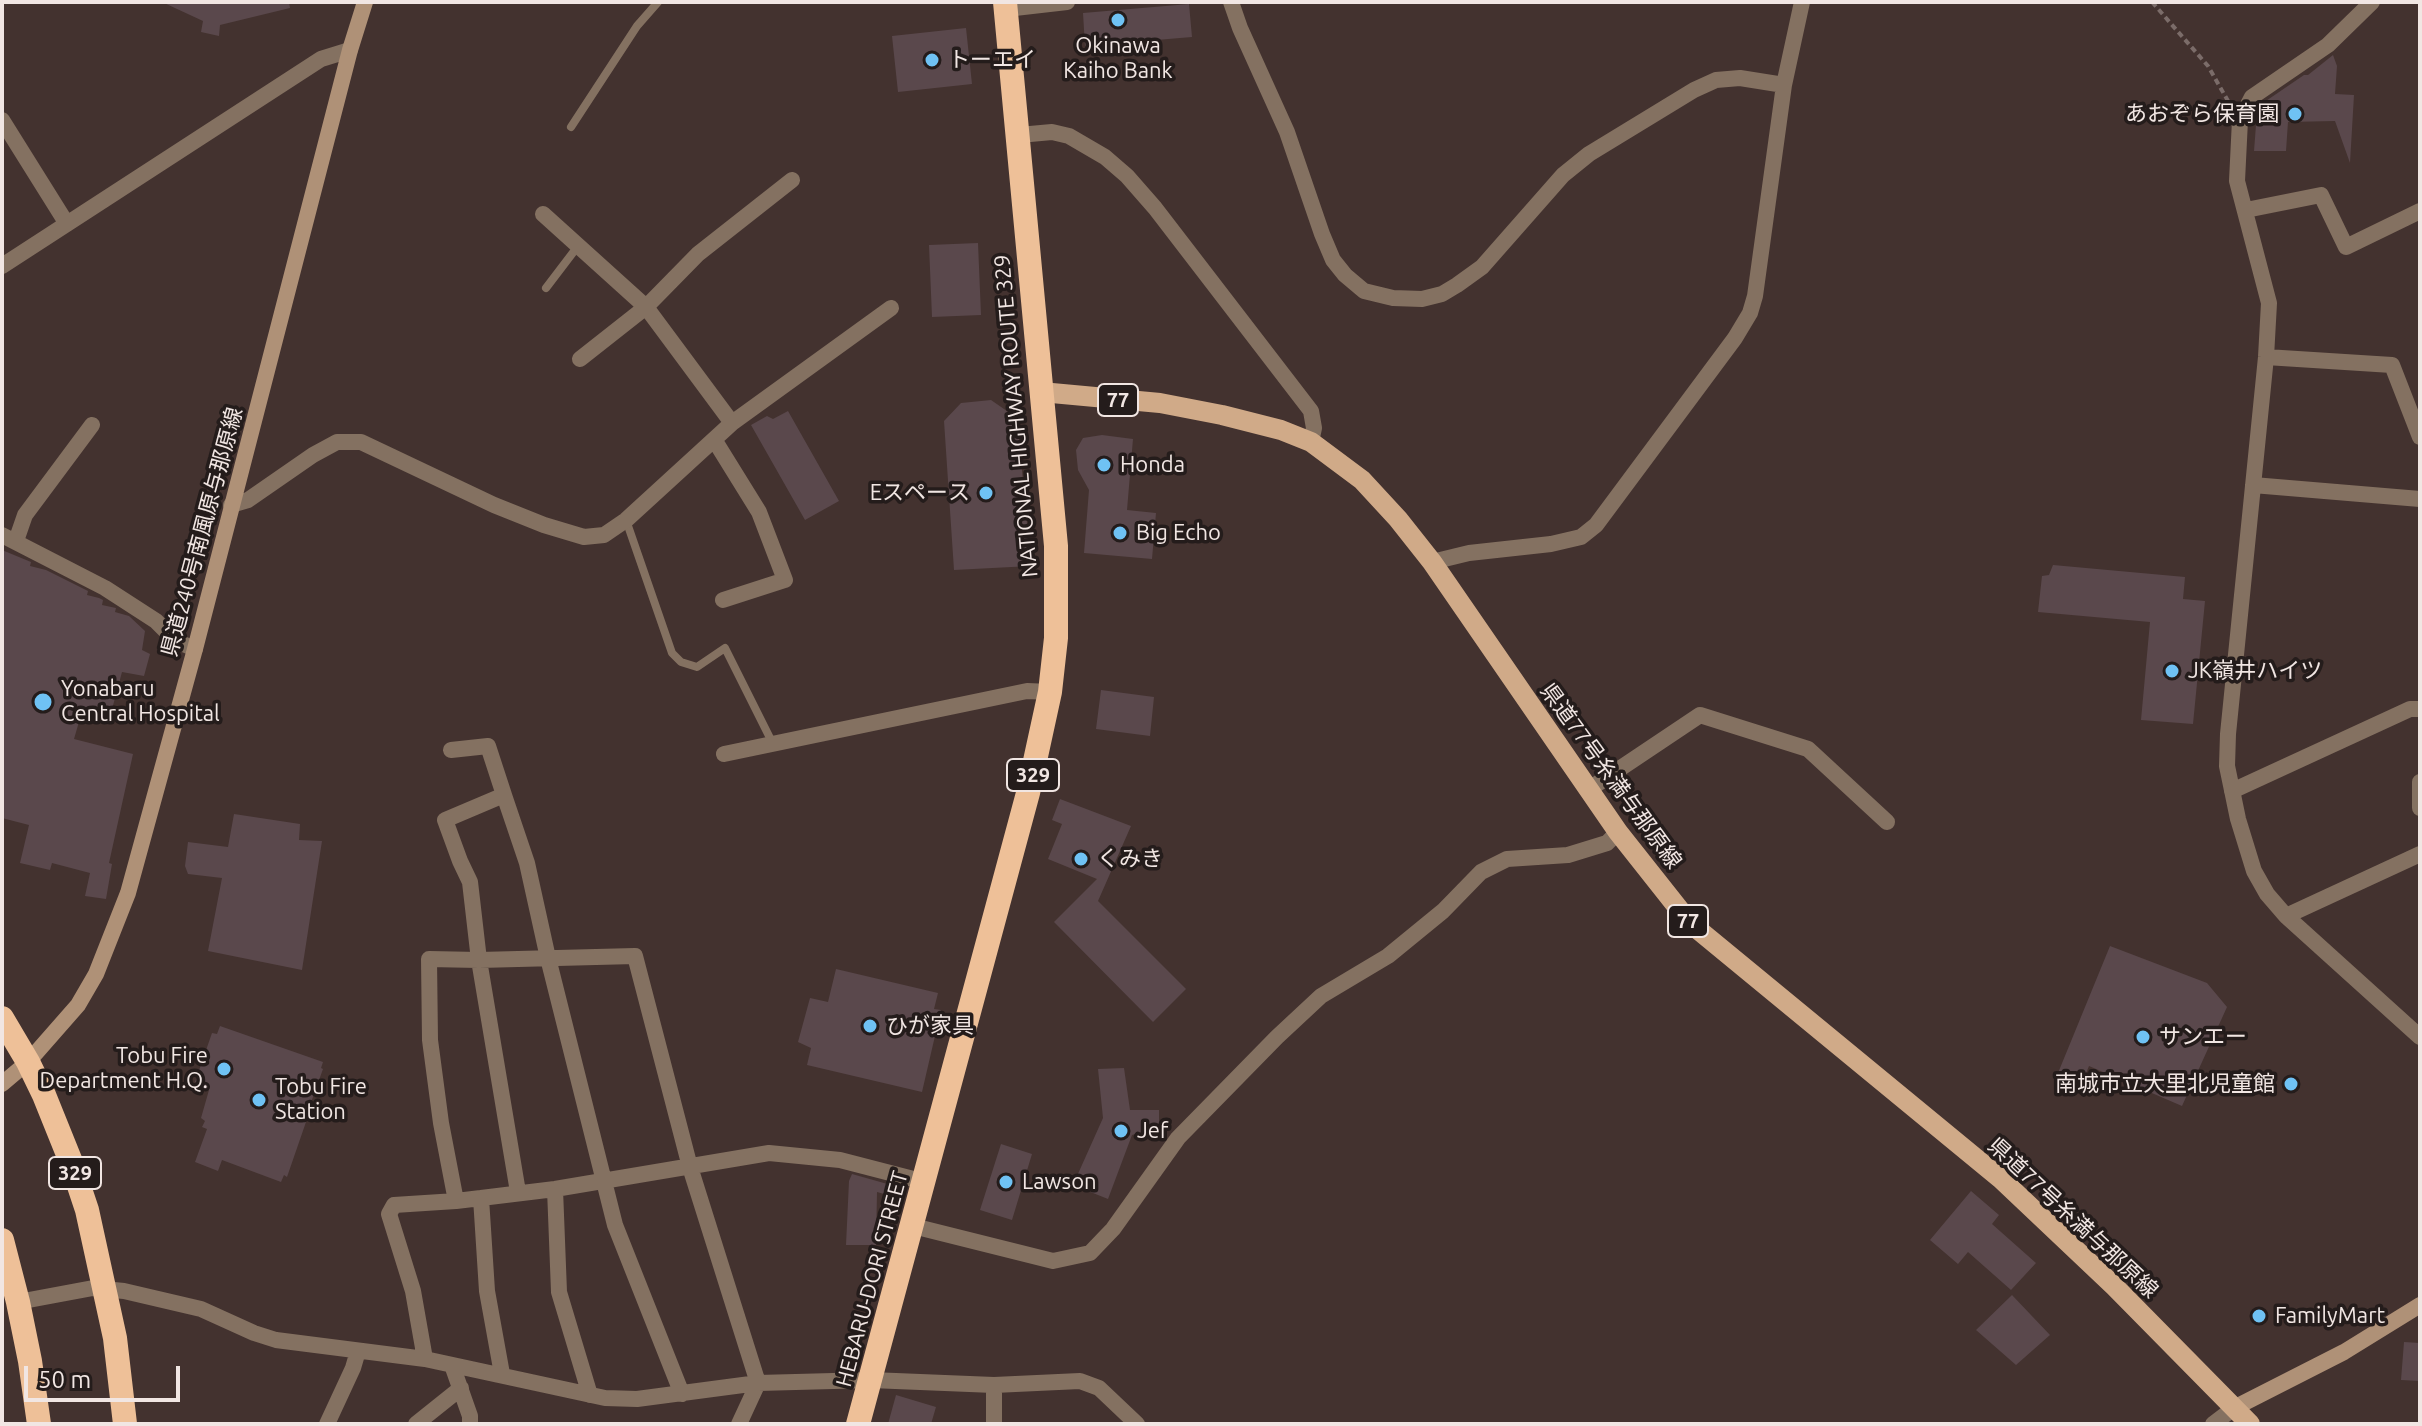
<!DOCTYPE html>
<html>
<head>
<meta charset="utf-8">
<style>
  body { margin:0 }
  #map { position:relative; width:2422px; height:1426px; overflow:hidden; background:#43322f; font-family:Ubuntu,sans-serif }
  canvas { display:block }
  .frame { position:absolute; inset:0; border:4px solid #f1e6e3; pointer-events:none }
  .scale { position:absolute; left:24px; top:1366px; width:156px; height:36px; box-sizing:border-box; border:4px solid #f1e6e3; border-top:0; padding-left:10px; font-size:24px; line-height:28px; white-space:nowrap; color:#f1e6e3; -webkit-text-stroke:6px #241c1b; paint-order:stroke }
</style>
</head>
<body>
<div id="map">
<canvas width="2422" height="1426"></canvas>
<div class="frame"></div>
<div class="scale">50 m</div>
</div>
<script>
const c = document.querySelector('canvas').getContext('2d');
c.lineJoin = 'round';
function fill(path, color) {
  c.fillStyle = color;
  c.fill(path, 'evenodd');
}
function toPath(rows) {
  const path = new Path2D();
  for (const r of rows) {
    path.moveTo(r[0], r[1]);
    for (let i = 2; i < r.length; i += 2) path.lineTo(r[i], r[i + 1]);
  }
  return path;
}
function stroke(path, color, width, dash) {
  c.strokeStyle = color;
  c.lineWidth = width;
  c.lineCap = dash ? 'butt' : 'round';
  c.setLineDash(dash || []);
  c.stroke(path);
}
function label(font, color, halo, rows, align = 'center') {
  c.font = font + ' Ubuntu,"Noto Sans JP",sans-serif';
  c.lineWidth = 7;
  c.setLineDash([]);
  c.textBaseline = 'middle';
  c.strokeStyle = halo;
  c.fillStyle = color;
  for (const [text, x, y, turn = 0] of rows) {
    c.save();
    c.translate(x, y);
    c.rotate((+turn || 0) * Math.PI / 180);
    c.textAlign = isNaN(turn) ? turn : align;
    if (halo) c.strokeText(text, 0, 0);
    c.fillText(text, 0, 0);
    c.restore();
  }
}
const building = toPath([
  [162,2,289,2,290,8,220,25,219,36,201,32,203,21],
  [1189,4,1192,37,1085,46,1083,13],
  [966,28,972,84,898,92,892,36],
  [2333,55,2337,66,2335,94,2354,95,2350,163,2335,121,2288,122,2286,151,2254,151,2257,112,2260,105,2304,75,2308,75],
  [978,243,981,315,932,317,929,245],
  [991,400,1017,418,1031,566,954,570,944,421,961,403],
  [788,411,839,501,805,520,751,425,767,416,773,419],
  [1102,435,1133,439,1127,510,1156,513,1152,559,1084,553,1089,490,1078,470,1076,450,1083,438],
  [2,550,31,562,30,566,46,570,88,591,87,595,99,598,103,600,102,605,116,608,115,612,129,616,145,631,142,650,150,654,144,676,122,672,111,713,83,708,74,739,133,754,109,863,112,864,106,899,85,896,90,873,52,863,50,870,20,863,29,825,2,818],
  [2053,565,2185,577,2183,599,2205,601,2193,724,2141,720,2150,622,2038,612,2042,576,2049,575],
  [1101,690,1154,697,1150,736,1096,729],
  [1060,799,1131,826,1098,901,1186,989,1153,1022,1054,922,1097,879,1048,859,1062,824,1052,820],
  [234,814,300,824,299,840,322,841,302,970,208,951,222,878,188,874,185,866,188,842,228,847],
  [2110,946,2207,983,2227,1007,2182,1106,2089,1066,2082,1083,2058,1073],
  [836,969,938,993,934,1009,941,1010,922,1092,807,1065,811,1048,798,1042,810,998,828,1002],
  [220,1026,323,1062,321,1068,323,1069,304,1122,306,1122,287,1177,284,1175,281,1182,222,1160,218,1171,195,1162,207,1129,202,1127,205,1121,201,1118,209,1090,196,1086,198,1083,195,1082,212,1033,217,1034],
  [1124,1068,1130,1110,1159,1110,1159,1127,1132,1135,1108,1199,1073,1185,1103,1118,1098,1069],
  [1001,1144,1032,1154,1012,1220,980,1210],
  [852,1174,891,1185,888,1195,877,1192,876,1245,846,1245,849,1181],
  [1971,1191,1999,1215,1992,1224,2036,1263,2011,1290,1968,1252,1958,1264,1930,1240],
  [2012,1295,2050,1335,2016,1365,1976,1330],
  [2404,1342,2420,1343,2420,1381,2401,1380],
  [896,1395,936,1407,931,1424,888,1424]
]);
const path = toPath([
  [2152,2,2208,66,2228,101]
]);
const lane = toPath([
  [571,127,637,26,658,2],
  [546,288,578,246],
  [626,520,672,653,681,662,697,667,725,648,773,744]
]);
const street = toPath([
  [1231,2,1240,28,1287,132,1322,234,1333,260,1345,275,1364,291,1393,298,1422,299,1442,294,1457,285,1482,267,1563,175,1589,154,1694,90,1716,80,1740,78,1784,85],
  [2372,2,2328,45,2252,97,2240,120,2237,181,2269,303,2266,357,2228,734,2227,766,2238,819,2254,871,2267,894,2286,916,2420,1037],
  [1006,9,1067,2],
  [2,120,67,224],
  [1019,135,1052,132,1069,136,1105,157,1127,176,1155,208,1311,411,1314,428,1311,442],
  [2246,210,2321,195,2346,247,2420,211],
  [543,214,646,307,580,359],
  [2,266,321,59,350,50],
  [2266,357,2392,365,2420,437],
  [732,423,646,307,698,254,792,180],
  [715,441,759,512,785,580,723,600],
  [2253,485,2420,499],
  [231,505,248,500,313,455,337,442,361,442,494,505,544,525,584,537,604,535,626,520,732,423,891,308],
  [2,535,105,588,156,621,176,641,195,649],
  [16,541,25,515,92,425],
  [1432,562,1469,553,1551,544,1581,537,1596,525,1735,338,1750,313,1755,296,1784,85,1802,2],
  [451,750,488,746,504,795],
  [724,754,1027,691,1050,692],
  [2420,782,2420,808],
  [1588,790,1700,715,1808,749,1887,822],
  [2232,791,2410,709,2420,709],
  [2286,916,2420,854],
  [555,1189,559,1292,590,1395],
  [518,1192,479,960,470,882,460,861,445,820,504,795,527,863,548,958,615,1225,682,1394],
  [481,1198,456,1201,441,1123,430,1040,429,959,479,960,635,956,690,1167,758,1383,739,1424],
  [913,1226,1053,1261,1090,1253,1113,1229,1178,1138,1277,1037,1321,996,1388,956,1443,911,1481,872,1507,859,1568,855,1607,843,1618,832],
  [18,1302,93,1288,124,1291,201,1309,254,1333,276,1340,425,1359,605,1398,637,1399,758,1383,871,1380,994,1385,1080,1381,1099,1388,1137,1424],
  [425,1359,413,1291,389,1214,394,1205,456,1201],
  [452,1365,470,1416,470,1424],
  [502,1374,487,1291,481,1198,555,1189,769,1153,840,1160,925,1182],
  [994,1385,994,1424],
  [327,1424,353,1368,358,1351],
  [416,1424,461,1388],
  [2213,1424,2234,1408]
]);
const secondary = toPath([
  [2,1084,28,1062,78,1005,96,974,128,893,195,649,350,50,365,2],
  [2234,1408,2344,1352,2420,1305]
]);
const primary = toPath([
  [1041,392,1160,403,1222,415,1281,430,1311,442,1362,480,1398,519,1432,562,1618,832,1690,923,2001,1179,2114,1286,2250,1424]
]);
const highway = toPath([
  [2,1018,28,1062,44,1095,71,1162,87,1210,115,1338,125,1424],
  [2,1240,18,1302,30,1361,39,1424],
  [858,1424,1028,793,1050,692,1056,638,1056,546,1005,2]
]);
const markers = [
  [1118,20,8,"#6fc2f4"],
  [932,60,8,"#6fc2f4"],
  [2295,114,8,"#6fc2f4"],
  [1104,465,8,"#6fc2f4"],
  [986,493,8,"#6fc2f4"],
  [1120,533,8,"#6fc2f4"],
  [2172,671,8,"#6fc2f4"],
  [43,702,10,"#6fc2f4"],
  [1081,859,8,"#6fc2f4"],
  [870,1026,8,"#6fc2f4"],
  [2143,1037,8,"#6fc2f4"],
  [224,1069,8,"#6fc2f4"],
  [2291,1084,8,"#6fc2f4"],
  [259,1100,8,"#6fc2f4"],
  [1121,1131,8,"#6fc2f4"],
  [1006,1182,8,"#6fc2f4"],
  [2259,1316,8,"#6fc2f4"]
];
const shields = [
  [1118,400,40],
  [1033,775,52],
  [1688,921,40],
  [75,1173,52]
];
const shieldNames = [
  ["77",1118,400],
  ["329",1033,775],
  ["77",1688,921],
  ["329",75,1173]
];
const poiNames = [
  ["Okinawa",1118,46,"center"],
  ["Kaiho Bank",1118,71,"center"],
  ["トーエイ",948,60],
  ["あおぞら保育園",2279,114,"right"],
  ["Honda",1120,465],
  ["Eスペース",970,493,"right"],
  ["Big Echo",1136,533],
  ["JK嶺井ハイツ",2188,671],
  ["Yonabaru",61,689],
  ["Central Hospital",61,714],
  ["くみき",1097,859],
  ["ひが家具",886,1026],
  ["サンエー",2159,1037],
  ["Tobu Fire",208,1056,"right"],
  ["Department H.Q.",208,1081,"right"],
  ["南城市立大里北児童館",2275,1084,"right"],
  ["Tobu Fire",275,1087],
  ["Station",275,1112],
  ["Jef",1137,1131],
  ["Lawson",1022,1182],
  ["FamilyMart",2275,1316]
];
const streetNames = [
  ["NATIONAL HIGHWAY ROUTE 329",1016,416,-95],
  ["県道240号南風原与那原線",202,532,-75],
  ["県道77号糸満与那原線",1611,776,54],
  ["県道77号糸満与那原線",2073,1218,43],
  ["HEBARU-DORI STREET",872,1279,-75]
];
fill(building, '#5a484c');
stroke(path, '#7b6c69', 4, [6, 4]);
stroke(lane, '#847161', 8);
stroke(street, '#847161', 16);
stroke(secondary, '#af9177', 16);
stroke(primary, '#d0aa88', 20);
stroke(highway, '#eec098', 24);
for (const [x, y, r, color] of markers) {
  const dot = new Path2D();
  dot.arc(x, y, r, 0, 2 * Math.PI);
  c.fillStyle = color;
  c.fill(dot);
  stroke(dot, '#241c1b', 3);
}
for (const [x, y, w] of shields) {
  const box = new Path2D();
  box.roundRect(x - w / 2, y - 16, w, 32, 6);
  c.fillStyle = '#241c1b';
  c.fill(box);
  stroke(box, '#f1e6e3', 2);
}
label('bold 20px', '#f1e6e3', null, shieldNames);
label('22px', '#f1e6e3', '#241c1b', poiNames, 'left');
label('22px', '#f1e6e3', '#241c1b', streetNames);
</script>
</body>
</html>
